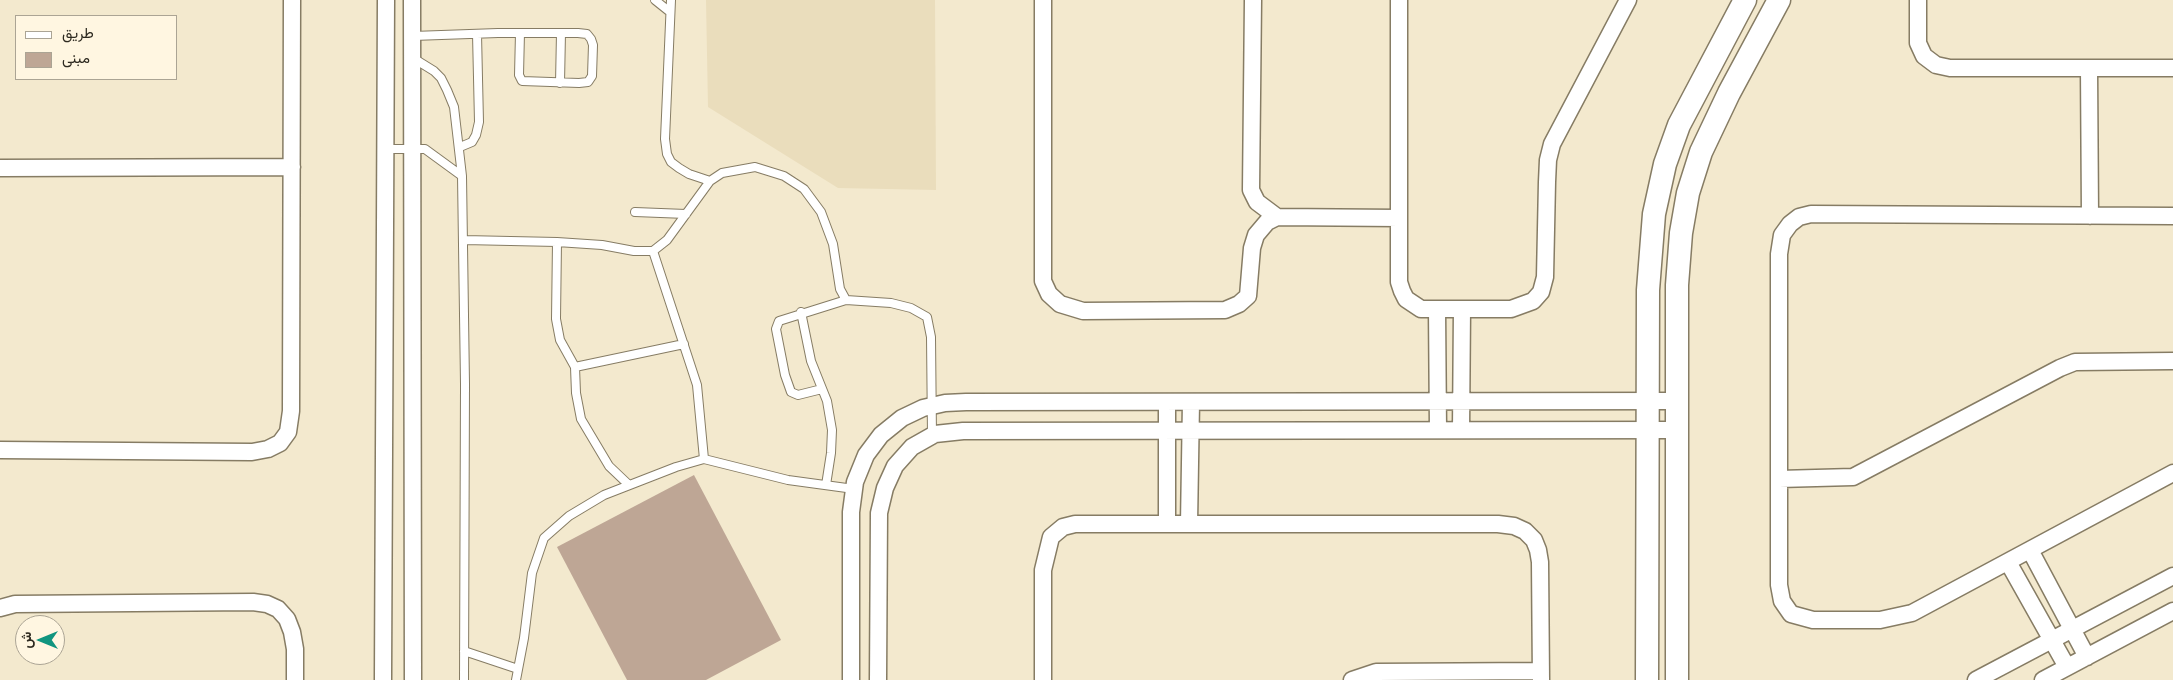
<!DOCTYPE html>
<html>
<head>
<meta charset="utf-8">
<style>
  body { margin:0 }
  #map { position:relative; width:2173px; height:680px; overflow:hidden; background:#f3e9ce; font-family:Arial,Vazirmatn,sans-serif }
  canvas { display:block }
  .legend { position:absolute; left:15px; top:15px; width:162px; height:65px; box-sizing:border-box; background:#fff6e1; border:1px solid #aba494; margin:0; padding:6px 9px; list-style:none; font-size:15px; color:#2e2a20 }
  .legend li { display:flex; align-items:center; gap:10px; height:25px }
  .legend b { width:25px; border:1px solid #aba494 }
  .north { position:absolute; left:15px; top:615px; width:50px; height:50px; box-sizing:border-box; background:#fff6e1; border:1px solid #aba494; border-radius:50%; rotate:270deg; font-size:14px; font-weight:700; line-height:20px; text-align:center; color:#2e2a20 }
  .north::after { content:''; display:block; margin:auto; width:18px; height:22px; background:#11957f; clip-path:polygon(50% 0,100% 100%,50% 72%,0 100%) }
</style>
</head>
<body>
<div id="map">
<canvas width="2173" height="680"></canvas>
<ul class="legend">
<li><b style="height:6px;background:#fff"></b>طريق</li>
<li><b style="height:14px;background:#bea695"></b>مبنى</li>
</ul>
<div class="north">ش</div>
</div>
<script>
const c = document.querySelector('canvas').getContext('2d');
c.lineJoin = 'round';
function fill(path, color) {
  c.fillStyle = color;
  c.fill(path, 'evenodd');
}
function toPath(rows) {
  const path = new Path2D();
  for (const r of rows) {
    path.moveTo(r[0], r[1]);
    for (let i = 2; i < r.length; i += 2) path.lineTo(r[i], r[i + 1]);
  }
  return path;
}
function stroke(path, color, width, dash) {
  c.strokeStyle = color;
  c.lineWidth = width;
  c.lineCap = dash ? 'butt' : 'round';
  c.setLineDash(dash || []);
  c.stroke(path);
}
const built = toPath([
  [706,0,935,0,936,190,838,188,708,107]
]);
const building = toPath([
  [694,475,781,640,706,680,627,680,557,547]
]);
const lane = toPath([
  [655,0,670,12],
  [671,0,665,139,667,154,671,162,679,168,689,174,710,181],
  [413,36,498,33,578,33,587,34,591,39,593,45,592,76,588,82,579,83,522,81,519,75,520,33],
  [413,58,434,71,441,78,447,90,454,107,462,176],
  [560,83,561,33],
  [460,147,472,142,476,135,479,122,477,34],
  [385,149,425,149,462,176,465,384,464,680],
  [635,212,686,214],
  [464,240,557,242,602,245,634,251,653,251,667,240,710,181,722,173,755,167,784,176,804,189,821,212,833,244,840,289,846,300,891,303,911,308,927,317,931,337,932,436],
  [557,242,556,319,560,340,575,367,576,393,581,419,609,466,629,485],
  [653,251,697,385,704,459],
  [801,312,811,361,827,401,832,430,831,453,826,485],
  [575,367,684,344],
  [822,389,798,395,791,392,785,375,776,329,779,321,846,300],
  [464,651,518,669],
  [516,680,524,638,532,573,544,538,569,516,604,495,676,467,704,459,788,480,854,489]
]);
const street = toPath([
  [412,0,413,680],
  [1043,0,1043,281,1049,294,1060,304,1083,311,1225,310,1239,304,1248,296,1252,248,1256,235,1267,222,1277,217,1399,218],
  [1253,0,1251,190,1257,202,1277,217],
  [1399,0,1399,282,1402,291,1406,299,1421,309,1511,309,1533,301,1541,292,1545,277,1547,182,1548,160,1552,144,1628,0],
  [1918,0,1918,43,1924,56,1936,65,1950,68,2173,68],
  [2089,68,2090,216],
  [0,168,292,167],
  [2173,216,1811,214,1799,217,1790,224,1782,235,1779,254,1779,585,1782,601,1791,614,1813,620,1880,620,1912,613,2173,473],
  [1437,309,1438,430],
  [1167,402,1167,524],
  [1461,430,1462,309],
  [0,450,252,452,268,449,280,443,288,432,291,411,292,0],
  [1779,479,1853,477,2060,368,2075,362,2173,361],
  [1189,524,1191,402],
  [2030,550,2087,657],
  [2008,562,2067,667],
  [0,608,15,604,253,602,267,604,278,609,287,619,292,632,295,649,295,680],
  [383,680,386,0],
  [851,680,851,512,855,482,866,455,881,435,902,418,923,408,945,403,966,402,1677,401],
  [878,680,879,513,885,488,895,466,912,447,935,434,963,431,1677,430],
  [1043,680,1043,570,1051,537,1063,527,1075,524,1498,524,1514,526,1525,531,1534,540,1538,550,1540,562,1541,680],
  [1352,680,1376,672,1541,671],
  [1976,680,2173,576],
  [2043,680,2173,611]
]);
const secondary = toPath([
  [1647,680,1648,290,1654,214,1665,164,1679,125,1745,0],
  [1677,680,1677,285,1681,233,1688,193,1701,152,1729,93,1779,0]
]);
fill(built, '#eaddbc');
fill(building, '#bea695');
stroke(lane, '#867c64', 10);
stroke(street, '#867c64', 19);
stroke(secondary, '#867c64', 25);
stroke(lane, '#fff', 8);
stroke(street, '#fff', 16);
stroke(secondary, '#fff', 22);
</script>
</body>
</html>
